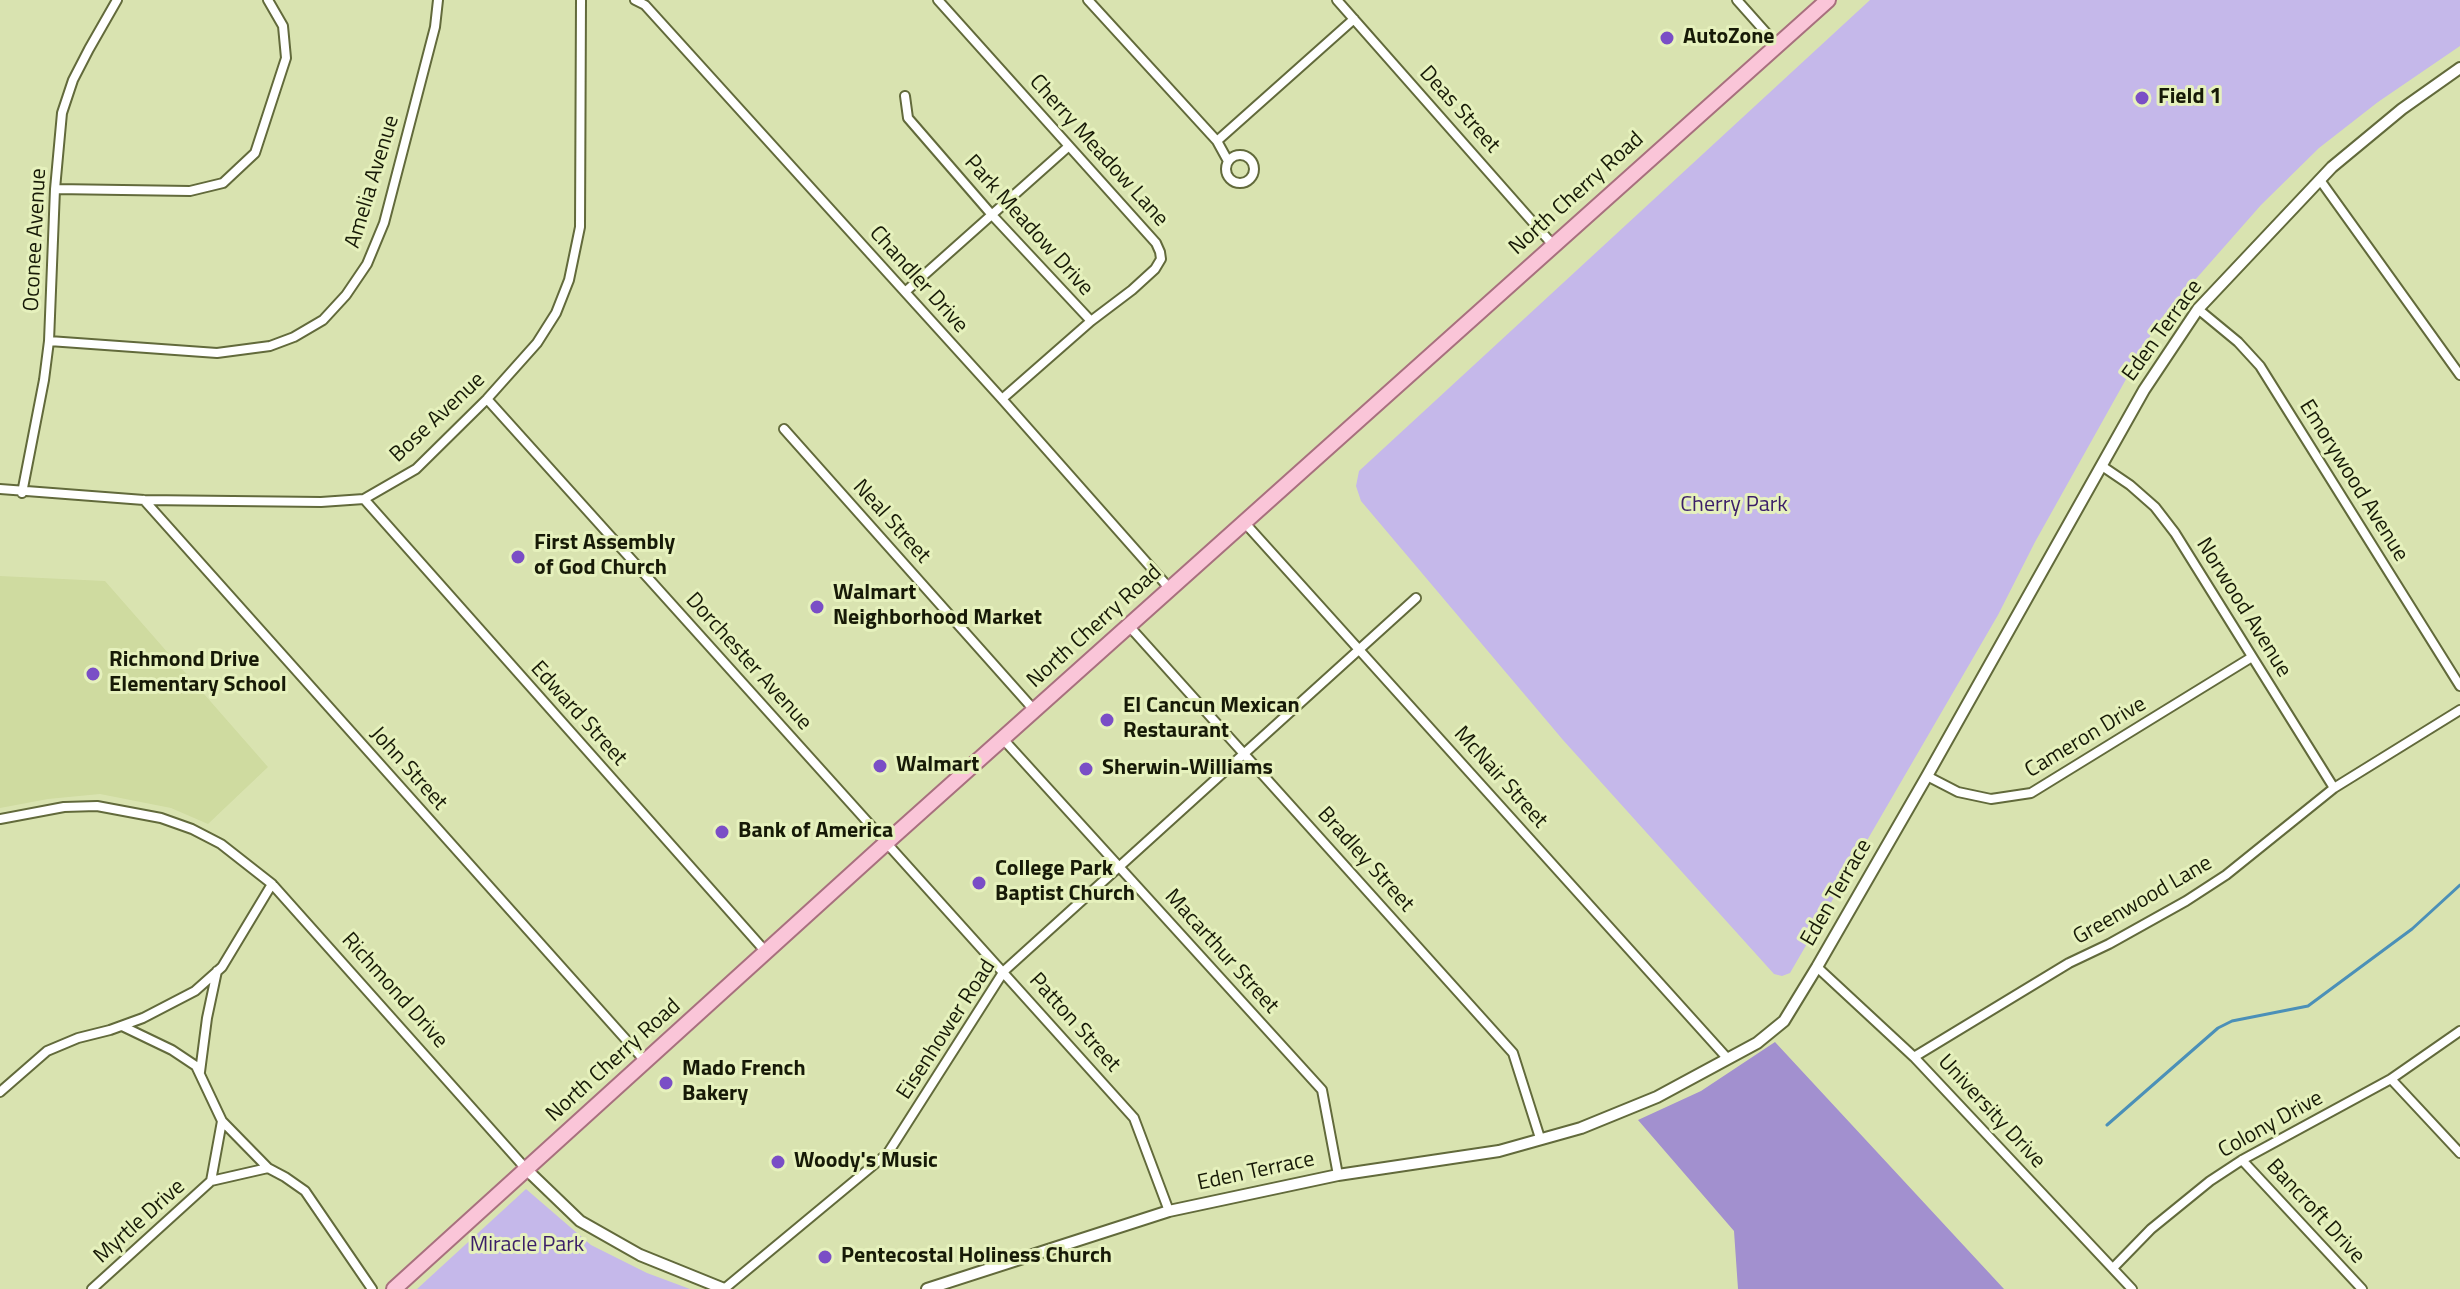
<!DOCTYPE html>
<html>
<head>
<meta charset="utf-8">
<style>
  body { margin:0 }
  canvas { display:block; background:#d9e3b0 }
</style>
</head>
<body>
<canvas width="2460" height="1289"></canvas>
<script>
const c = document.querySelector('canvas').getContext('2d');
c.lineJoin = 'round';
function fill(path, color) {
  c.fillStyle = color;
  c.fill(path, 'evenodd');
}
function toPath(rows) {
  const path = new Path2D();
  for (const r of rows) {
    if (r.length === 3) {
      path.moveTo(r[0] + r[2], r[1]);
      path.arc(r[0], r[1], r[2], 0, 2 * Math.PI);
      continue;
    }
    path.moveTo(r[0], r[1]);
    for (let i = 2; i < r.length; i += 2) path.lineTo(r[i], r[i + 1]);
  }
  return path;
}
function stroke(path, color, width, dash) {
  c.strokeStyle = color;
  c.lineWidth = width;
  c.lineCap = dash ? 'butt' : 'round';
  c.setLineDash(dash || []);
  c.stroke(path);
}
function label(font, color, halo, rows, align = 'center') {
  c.font = font + ' "Titillium Web",sans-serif';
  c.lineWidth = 6;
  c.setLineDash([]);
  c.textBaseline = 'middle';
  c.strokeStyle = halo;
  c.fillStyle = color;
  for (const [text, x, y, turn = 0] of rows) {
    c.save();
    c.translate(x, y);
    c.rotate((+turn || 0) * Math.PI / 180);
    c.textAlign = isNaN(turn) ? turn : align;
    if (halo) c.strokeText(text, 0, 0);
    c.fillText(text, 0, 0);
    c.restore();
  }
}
const built = toPath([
  [0,576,105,581,268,767,208,824,171,808,100,794,48,799,0,808]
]);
const green = toPath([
  [1870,0,2460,0,2460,46,2378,102,2319,148,2261,205,2158,322,2035,542,1998,615,1790,973,1782,976,1774,974,1563,740,1361,501,1356,486,1359,471],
  [526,1189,591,1245,647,1273,690,1289,417,1289]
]);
const forest = toPath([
  [1775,1042,2004,1289,1738,1289,1734,1231,1638,1120,1701,1091]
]);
const stream = toPath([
  [2107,1125,2218,1028,2232,1021,2308,1006,2412,929,2460,885]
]);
const minor = toPath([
  [635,0,645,5,1002,399,1170,589],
  [938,0,1156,243,1160,252,1161,259,1155,269,1132,290,1091,321,1002,399],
  [1088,0,1217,141,1228,161],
  [1337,0,1553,245],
  [1737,0,1777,45],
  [905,96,908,118,992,215,1091,321],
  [1217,141,1354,19],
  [1240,169,14],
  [2320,180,2460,375],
  [55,189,190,191,223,183,255,153,286,58,283,26,268,0],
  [905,292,1069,146],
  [2198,309,2238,342,2260,366,2460,686],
  [49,341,217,353,270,346,294,337,323,320,346,295,367,264,384,223,435,27,438,0],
  [487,399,1134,1118,1169,1211],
  [784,429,1035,711],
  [2102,466,2130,485,2155,507,2175,533,2334,788],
  [0,489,144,500,321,502,364,499,416,469,487,399,537,343,556,313,569,280,580,227,581,0],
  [22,493,44,380,49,341,55,189,62,113,73,80,89,49,117,0],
  [364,499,766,952],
  [144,500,646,1062],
  [1244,522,1728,1059],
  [1129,626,1513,1053,1540,1138],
  [1003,739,1322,1090,1338,1175],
  [1927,776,1958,792,1991,799,2031,793,2252,657],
  [0,819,64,807,97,806,161,818,192,829,221,844,272,884,527,1170],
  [1817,967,1914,1057,2132,1289],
  [122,1026,172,1050,196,1066,222,1121,211,1181],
  [1914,1057,2069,963,2109,944,2186,901,2226,875,2334,788,2460,710],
  [200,1072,207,1018,217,971],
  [2391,1079,2460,1153],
  [0,1092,47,1051,78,1038,110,1030,143,1018,195,991,222,967,272,884],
  [222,1121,268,1168],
  [2242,1160,2362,1289],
  [2113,1268,2151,1229,2210,1181,2242,1160,2391,1079,2460,1031],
  [92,1289,211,1181,268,1168,285,1177,305,1191,372,1289],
  [724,1289,888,1153,1004,971,1416,598]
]);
const tertiary = toPath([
  [527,1170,580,1221,640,1255,724,1289],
  [927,1289,1169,1211,1338,1175,1499,1151,1581,1128,1657,1097,1757,1043,1784,1021,1817,967,1927,776,2144,390,2198,309,2332,167,2402,109,2460,68]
]);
const primary = toPath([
  [394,1289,887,842,1828,0]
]);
const markers = [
  [1667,38,8,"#7a4ec6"],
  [2142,98,8,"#7a4ec6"],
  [518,557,8,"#7a4ec6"],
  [817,607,8,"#7a4ec6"],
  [93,674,8,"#7a4ec6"],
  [1107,720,8,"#7a4ec6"],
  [880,766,8,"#7a4ec6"],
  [1086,769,8,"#7a4ec6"],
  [722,832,8,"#7a4ec6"],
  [979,883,8,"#7a4ec6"],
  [666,1083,8,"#7a4ec6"],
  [778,1162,8,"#7a4ec6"],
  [825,1257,8,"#7a4ec6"]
];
const poiNames = [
  ["AutoZone",1683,38],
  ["Field 1",2158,98],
  ["First Assembly",534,544],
  ["of God Church",534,569],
  ["Walmart",833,594],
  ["Neighborhood Market",833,619],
  ["Richmond Drive",109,661],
  ["Elementary School",109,686],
  ["El Cancun Mexican",1123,707],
  ["Restaurant",1123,732],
  ["Walmart",896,766],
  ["Sherwin-Williams",1102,769],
  ["Bank of America",738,832],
  ["College Park",995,870],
  ["Baptist Church",995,895],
  ["Mado French",682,1070],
  ["Bakery",682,1095],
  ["Woody's Music",794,1162],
  ["Pentecostal Holiness Church",841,1257]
];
const streetNames = [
  ["Deas Street",1459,110,48],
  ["Cherry Meadow Lane",1098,151,48],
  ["Amelia Avenue",373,182,-73],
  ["North Cherry Road",1577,194,-42],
  ["Park Meadow Drive",1028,226,48],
  ["Oconee Avenue",36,240,-87],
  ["Chandler Drive",918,280,48],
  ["Eden Terrace",2163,331,-54],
  ["Bose Avenue",438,418,-43],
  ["Emorywood Avenue",2353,481,58],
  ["Neal Street",891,522,48],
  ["Norwood Avenue",2243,608,58],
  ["North Cherry Road",1095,627,-42],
  ["Dorchester Avenue",748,662,48],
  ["Edward Street",578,714,48],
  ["Cameron Drive",2086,738,-31],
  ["John Street",408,769,48],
  ["McNair Street",1500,778,48],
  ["Bradley Street",1365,860,48],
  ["Eden Terrace",1837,893,-60],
  ["Greenwood Lane",2143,901,-30],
  ["Macarthur Street",1221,952,48],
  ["Richmond Drive",394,991,48],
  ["Patton Street",1074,1023,48],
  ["Eisenhower Road",947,1030,-57],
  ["North Cherry Road",614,1061,-42],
  ["University Drive",1991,1112,47],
  ["Colony Drive",2271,1125,-29],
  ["Eden Terrace",1256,1172,-12],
  ["Bancroft Drive",2315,1212,47],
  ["Myrtle Drive",140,1222,-42]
];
const parkNames = [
  ["Cherry Park",1734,506],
  ["Miracle Park",527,1246]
];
fill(built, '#cfdba0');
fill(green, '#c5b8ea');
fill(forest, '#a290cf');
stroke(stream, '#4b90b8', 3);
stroke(minor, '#626a3b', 12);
stroke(tertiary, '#626a3b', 14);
stroke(primary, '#a8707e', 18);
stroke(minor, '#fff', 8);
stroke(tertiary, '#fff', 10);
stroke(primary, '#fac5d8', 14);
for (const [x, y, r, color] of markers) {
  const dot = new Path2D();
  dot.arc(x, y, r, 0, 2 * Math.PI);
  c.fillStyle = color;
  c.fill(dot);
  stroke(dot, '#e6f1bd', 3);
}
label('bold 22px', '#171a07', '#e6f1bd', poiNames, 'left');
label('22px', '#171a07', '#e6f1bd', streetNames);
label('22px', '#3b1e68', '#e6f1bd', parkNames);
</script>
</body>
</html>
